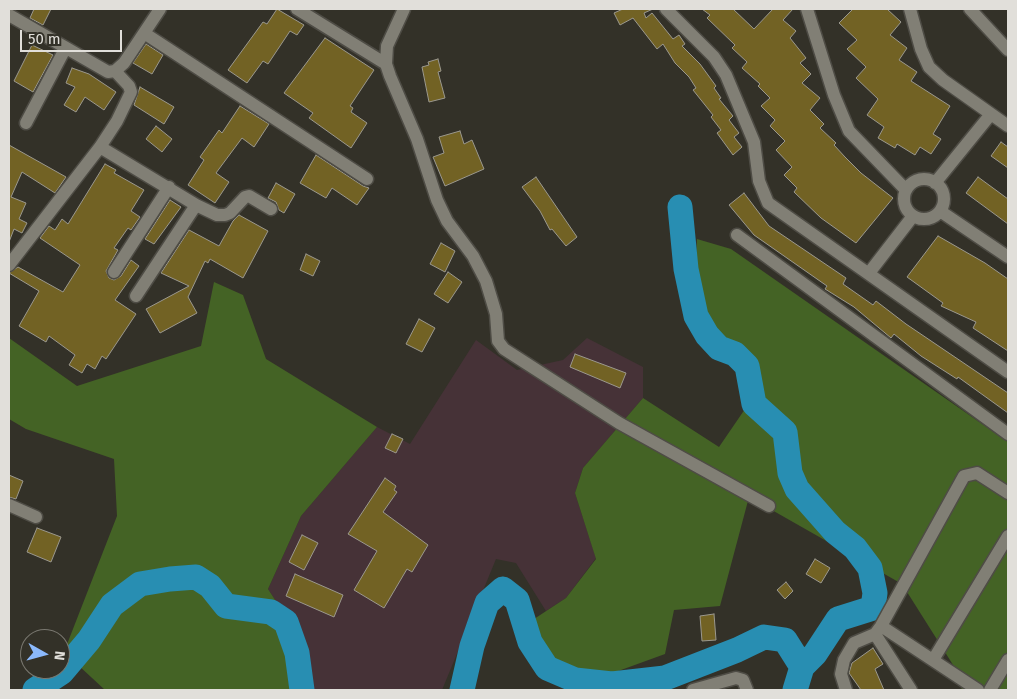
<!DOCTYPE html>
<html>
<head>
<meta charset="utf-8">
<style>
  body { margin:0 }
  #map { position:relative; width:1017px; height:699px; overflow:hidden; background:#333128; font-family:"Fira Sans",sans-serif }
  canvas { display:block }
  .frame { position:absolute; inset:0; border:10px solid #e1dfda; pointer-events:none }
  .north { position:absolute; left:20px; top:629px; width:50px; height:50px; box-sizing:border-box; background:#333128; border:1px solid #79776f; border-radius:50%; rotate:97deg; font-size:14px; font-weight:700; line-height:20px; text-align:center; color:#e1dfda }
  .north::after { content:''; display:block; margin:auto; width:18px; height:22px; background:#8bb9fc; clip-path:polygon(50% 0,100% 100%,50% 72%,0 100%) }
  .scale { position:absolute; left:20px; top:30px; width:102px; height:22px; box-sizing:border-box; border:2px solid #e1dfda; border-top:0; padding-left:6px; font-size:15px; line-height:18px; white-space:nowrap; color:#e1dfda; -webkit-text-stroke:4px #333128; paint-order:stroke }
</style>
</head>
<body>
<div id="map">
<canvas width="1017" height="699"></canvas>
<div class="frame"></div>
<div class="north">N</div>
<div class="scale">50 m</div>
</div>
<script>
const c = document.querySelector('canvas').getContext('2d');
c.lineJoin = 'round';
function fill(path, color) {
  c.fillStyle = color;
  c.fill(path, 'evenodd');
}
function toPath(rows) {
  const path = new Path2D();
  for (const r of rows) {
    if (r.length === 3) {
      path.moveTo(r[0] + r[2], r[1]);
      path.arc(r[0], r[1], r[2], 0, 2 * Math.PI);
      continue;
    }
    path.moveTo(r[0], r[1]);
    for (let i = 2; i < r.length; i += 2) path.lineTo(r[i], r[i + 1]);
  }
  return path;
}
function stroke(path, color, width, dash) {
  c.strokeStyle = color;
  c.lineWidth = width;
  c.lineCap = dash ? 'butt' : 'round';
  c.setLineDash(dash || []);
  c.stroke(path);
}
const industrial = toPath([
  [587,338,643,367,643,398,583,468,575,493,596,558,566,598,546,611,516,563,496,559,442,690,307,690,304,644,268,589,301,516,377,427,410,444,476,340,517,370,563,360]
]);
const green = toPath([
  [697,239,731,249,1008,442,1008,690,962,690,955,668,902,584,749,497,720,606,674,610,665,654,599,678,543,663,531,621,566,598,596,559,575,493,583,468,643,398,719,447,758,390,694,301],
  [214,282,243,295,266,359,377,427,301,516,268,589,304,644,307,690,105,690,64,652,117,516,114,459,26,429,9,419,9,338,77,386,201,346]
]);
const river = toPath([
  [680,207,686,269,696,316,707,335,719,348,735,354,747,366,754,404,785,432,790,473,797,489,835,532,855,548,870,568,875,593,873,608,838,619,815,654,802,667,795,690],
  [35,690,62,672,89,640,112,605,140,584,170,579,196,577,210,586,226,606,271,612,286,622,297,653,302,690],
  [462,690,472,646,487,603,503,589,517,600,530,642,547,668,575,680,612,684,665,678,737,650,764,637,785,640,802,667]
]);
const building = toPath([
  [34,9,51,9,43,25,30,18,34,9],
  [277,9,304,25,297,35,290,31,268,64,263,61,247,83,228,70,263,22,267,24,277,9],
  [623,9,653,9,644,13,646,18,652,13,673,39,679,35,685,44,682,46,700,64,716,86,714,88,721,98,719,99,733,116,729,120,739,133,734,137,742,147,733,155,717,133,721,130,711,117,713,115,693,90,696,88,689,77,675,63,663,44,657,49,633,18,620,25,614,13,623,9],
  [702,9,733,9,754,29,773,9,793,9,783,20,796,31,790,38,806,58,800,63,811,74,802,83,820,98,810,110,824,124,820,128,836,143,834,145,845,157,861,173,893,198,856,243,821,218,794,192,797,188,784,175,792,167,776,150,785,141,770,126,775,120,761,106,770,98,758,86,760,84,742,68,747,62,732,48,735,45,707,18,710,15,702,9],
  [853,9,887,9,901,22,890,35,907,48,899,60,917,72,911,81,950,106,933,134,941,139,931,154,920,147,915,155,897,144,895,148,878,138,884,127,867,115,878,99,856,78,866,67,847,49,857,40,839,23,853,9],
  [325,38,374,70,350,106,353,108,351,112,367,123,351,148,309,118,313,113,284,93,325,38],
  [146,44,163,55,152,74,133,63,146,44],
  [32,45,53,55,33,92,14,81,32,45],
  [438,59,441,71,438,72,445,98,429,102,422,67,429,65,428,62,438,59],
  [72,68,89,74,116,92,104,110,85,97,76,112,64,105,75,87,66,83,72,68],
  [140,87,174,107,164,124,134,105,140,87],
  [240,106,269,124,254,147,242,138,216,173,229,182,215,203,188,185,204,160,200,157,219,130,222,133,240,106],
  [156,126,172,139,162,152,146,139,156,126],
  [460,131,464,144,472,140,484,169,445,186,433,157,444,153,439,137,460,131],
  [1001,142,1008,147,1008,168,991,156,1001,142],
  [9,145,66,177,55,193,22,172,11,197,26,203,19,219,27,223,22,233,14,229,9,242,9,145],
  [316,155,363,186,369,188,357,205,332,188,326,198,300,183,316,155],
  [105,164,116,170,114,173,144,190,131,211,140,217,131,230,128,228,114,248,118,250,106,271,109,278,114,280,121,276,131,260,139,266,115,300,136,314,106,359,102,356,95,369,87,364,82,373,69,365,75,355,49,336,46,342,19,326,39,291,9,273,18,267,63,292,80,265,40,238,49,226,55,230,62,219,68,224,105,164],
  [536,177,577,237,566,246,552,229,550,230,540,211,522,187,536,177],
  [978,177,1008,199,1008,224,966,193,978,177],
  [276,183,295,194,284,213,279,210,276,202,268,198,276,183],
  [744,193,769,226,846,278,843,284,873,305,876,301,906,324,1008,393,1008,413,958,377,957,379,921,356,894,334,891,338,854,307,825,289,827,286,754,235,729,205,744,193],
  [170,200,181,207,154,244,145,239,170,200],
  [239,215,268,231,243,278,210,259,208,263,205,261,188,297,197,313,160,333,146,309,189,286,161,273,189,230,219,246,233,221,239,215],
  [938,236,985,263,1008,279,1008,351,973,328,976,322,941,306,943,303,907,277,938,236],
  [441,243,455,251,445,272,430,264,441,243],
  [306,254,320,261,313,276,300,270,306,254],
  [448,272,462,282,448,303,434,294,448,272],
  [419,319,435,328,422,352,406,344,419,319],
  [575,354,626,373,620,388,570,367,575,354],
  [392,434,403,439,396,453,385,448,392,434],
  [9,475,23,481,16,499,9,497,9,475],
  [385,478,396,486,394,490,397,492,383,512,428,545,412,572,407,569,384,608,354,590,377,551,348,534,385,478],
  [37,528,61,537,51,562,27,552,37,528],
  [302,535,318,543,304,570,289,562,302,535],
  [815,559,830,568,821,583,806,574,815,559],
  [295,574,343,595,334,617,286,596,295,574],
  [786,582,793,591,785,599,777,590,786,582],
  [714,614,716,640,702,641,700,616,714,614],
  [873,648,883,664,875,669,884,690,861,690,849,673,852,663,873,648]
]);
const minor = toPath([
  [160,9,144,33,367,179],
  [297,9,386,64],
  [404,9,387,46,386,64,390,76,417,139,437,200,447,221,473,256,486,281,496,314,498,341,504,349,619,423,769,506],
  [666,9,714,57,726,75,754,142,759,181,768,203,1008,372],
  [807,9,834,95,849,131,906,190],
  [910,9,921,49,929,67,943,80,1008,126],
  [970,9,1008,50],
  [9,15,108,72,115,71,124,63,144,33],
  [26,123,65,49],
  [100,147,196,205,136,296],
  [924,199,20],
  [935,183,991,114],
  [196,205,217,215,225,215,230,213,245,197,249,196,271,209],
  [940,211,1008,257],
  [737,235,1008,434],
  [9,265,100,147,117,121,131,92,129,86,115,71],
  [114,272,169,187],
  [869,273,913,216],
  [9,505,36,517],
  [881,626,978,690],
  [875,634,911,690],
  [933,660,1008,536],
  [693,690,736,678,743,680,747,690],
  [846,690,841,674,844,660,854,643,875,634,881,626,964,476,977,473,1008,493],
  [990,690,1008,660]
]);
fill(industrial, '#463237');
fill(green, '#446325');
stroke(river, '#288eb2', 25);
fill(building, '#726224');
stroke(building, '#9b988e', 1);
stroke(minor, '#4e4c45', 15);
stroke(minor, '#817f75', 12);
</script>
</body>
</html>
